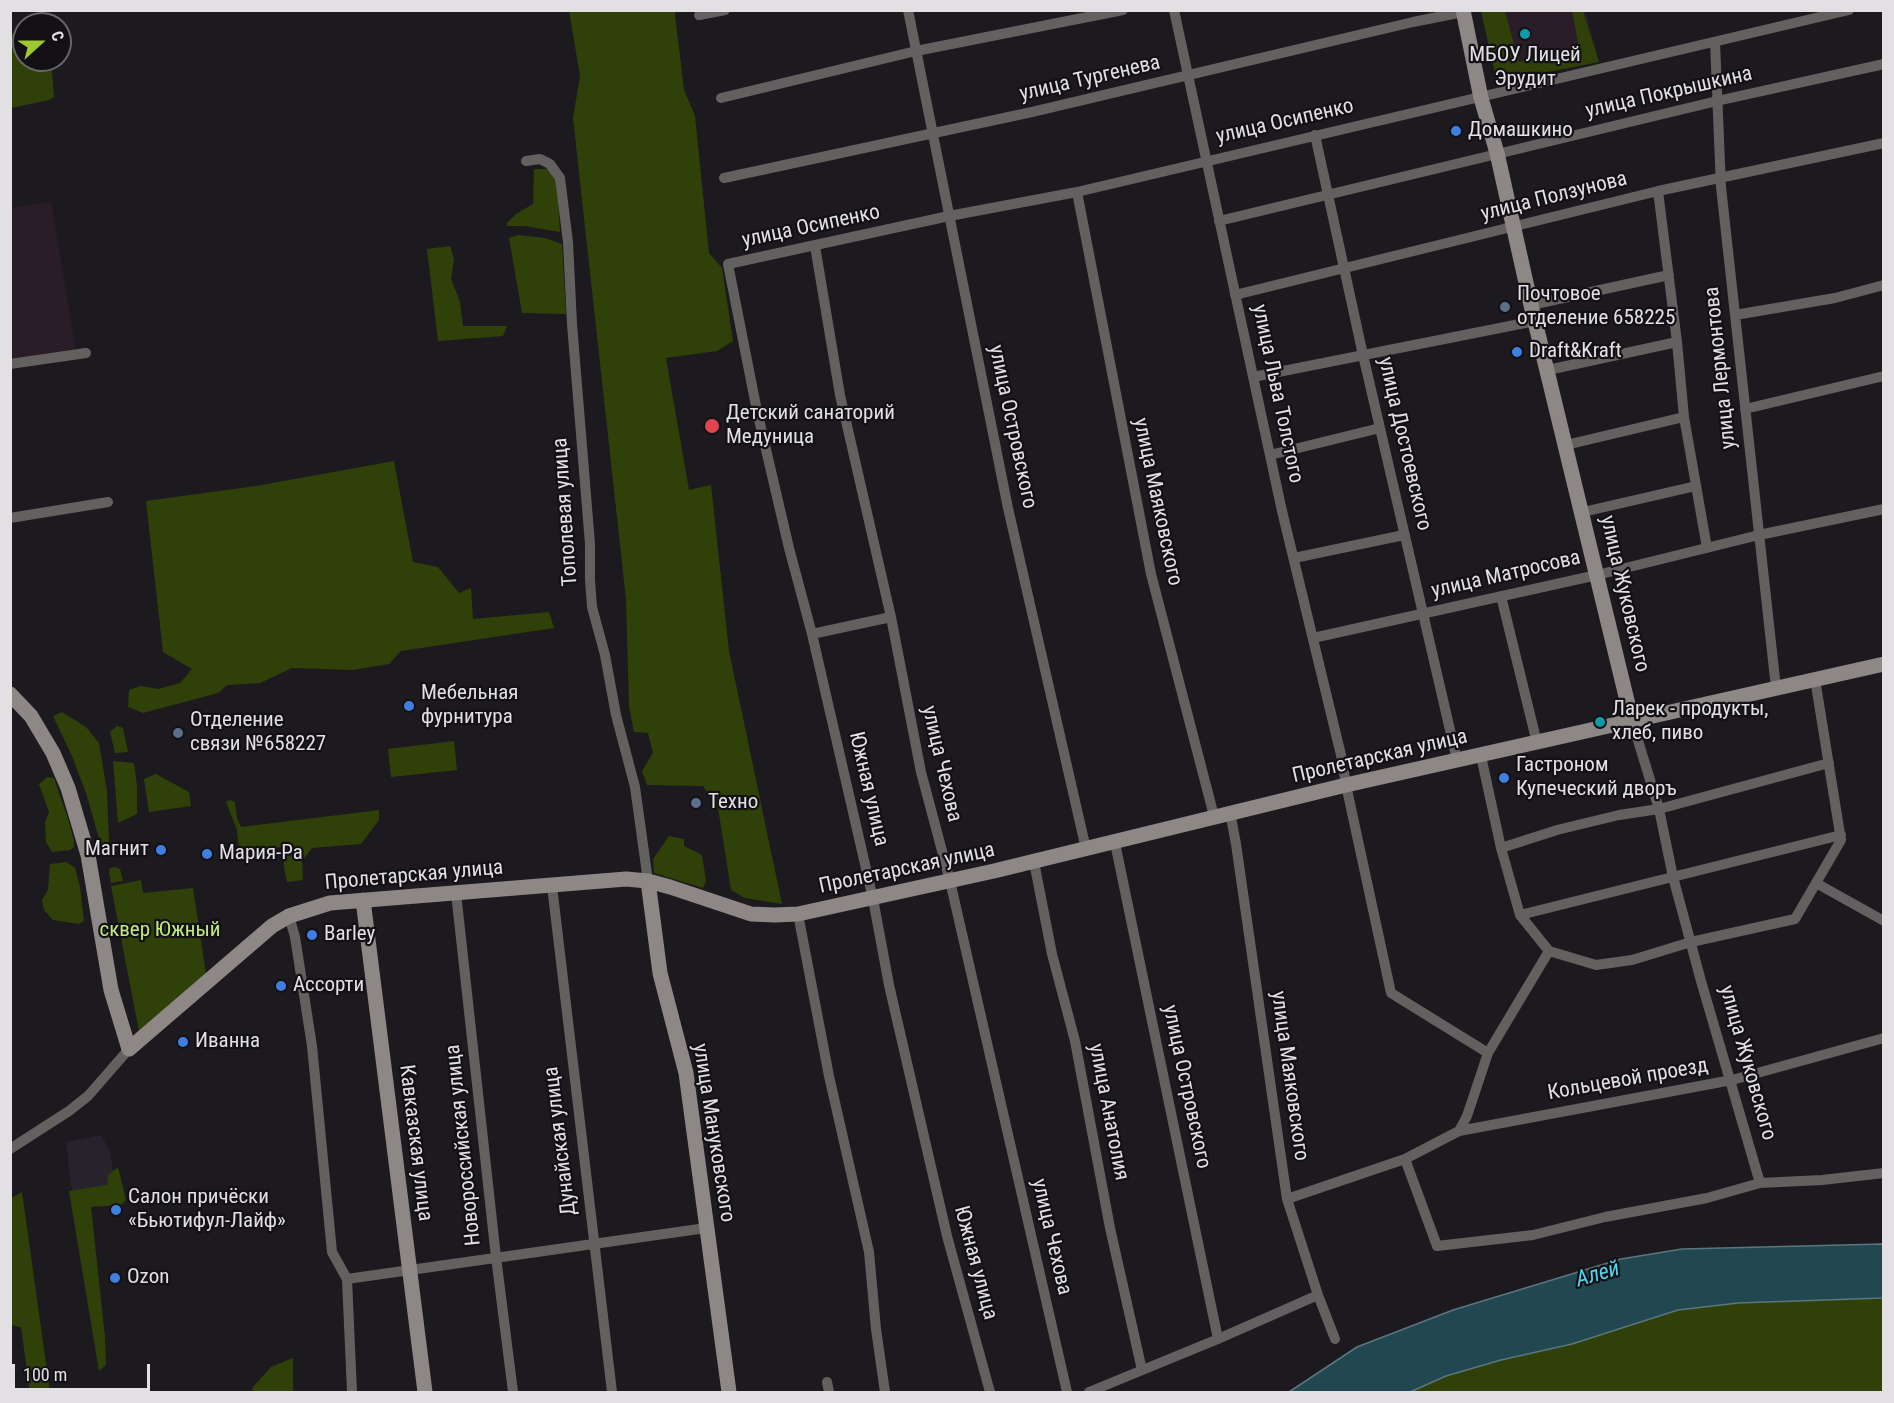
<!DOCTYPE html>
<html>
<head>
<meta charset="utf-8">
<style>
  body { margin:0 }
  #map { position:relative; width:1894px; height:1403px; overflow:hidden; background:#1c1a1f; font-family:"Roboto Condensed",sans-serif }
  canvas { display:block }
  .frame { position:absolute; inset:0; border:12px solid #e2e0e3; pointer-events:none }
  .north { position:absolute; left:12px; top:12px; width:60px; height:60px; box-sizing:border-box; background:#131116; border:2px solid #666468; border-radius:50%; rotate:69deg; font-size:16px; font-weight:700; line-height:24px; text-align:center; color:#e2e0e3 }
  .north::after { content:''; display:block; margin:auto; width:21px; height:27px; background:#9eca2f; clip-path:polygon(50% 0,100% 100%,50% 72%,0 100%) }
  .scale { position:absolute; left:12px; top:1364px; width:138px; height:27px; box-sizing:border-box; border:3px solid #e2e0e3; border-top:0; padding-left:8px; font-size:18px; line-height:21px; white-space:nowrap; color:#e2e0e3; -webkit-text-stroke:4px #131116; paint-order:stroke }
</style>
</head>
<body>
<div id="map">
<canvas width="1894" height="1403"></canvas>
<div class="frame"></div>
<div class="north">С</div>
<div class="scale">100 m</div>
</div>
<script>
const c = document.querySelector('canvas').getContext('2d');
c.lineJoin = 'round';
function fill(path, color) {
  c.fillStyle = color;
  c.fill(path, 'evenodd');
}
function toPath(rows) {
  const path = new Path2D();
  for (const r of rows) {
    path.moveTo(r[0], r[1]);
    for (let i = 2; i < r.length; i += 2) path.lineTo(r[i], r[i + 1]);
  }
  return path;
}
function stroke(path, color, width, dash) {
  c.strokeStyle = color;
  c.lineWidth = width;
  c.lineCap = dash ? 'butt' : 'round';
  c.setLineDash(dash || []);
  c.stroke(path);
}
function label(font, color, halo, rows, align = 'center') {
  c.font = font + ' "Roboto Condensed",sans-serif';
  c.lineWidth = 4.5;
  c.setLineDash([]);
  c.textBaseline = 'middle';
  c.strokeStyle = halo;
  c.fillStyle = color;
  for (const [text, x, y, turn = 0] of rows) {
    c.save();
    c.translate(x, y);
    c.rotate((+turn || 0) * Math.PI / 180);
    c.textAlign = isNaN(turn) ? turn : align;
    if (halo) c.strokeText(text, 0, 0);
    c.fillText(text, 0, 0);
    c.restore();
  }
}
const built = toPath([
  [101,1135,110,1152,117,1193,73,1200,66,1142]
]);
const education = toPath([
  [1486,11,1586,11,1596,51,1501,78],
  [51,202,76,351,11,360,11,208]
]);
const green = toPath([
  [569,11,676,11,675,15,684,90,695,116,709,253,722,268,733,341,717,351,666,358,689,490,711,485,729,651,782,904,745,898,731,890,718,808,703,786,647,785,642,771,653,753,648,733,634,732,629,706,626,599,573,118,580,76],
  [1481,11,1505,11,1519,62,1579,47,1572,11,1583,11,1599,62,1497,82],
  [24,31,24,60,51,60,54,97,49,100,11,108,11,38,13,33],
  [534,169,549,169,557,182,560,232,525,226,507,226,507,223,516,214,533,204],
  [518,235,545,238,562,244,566,314,522,313,509,238],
  [450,246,454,259,451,279,460,302,463,326,507,326,503,336,438,341,427,249],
  [394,461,413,562,438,567,459,593,471,588,473,619,549,612,554,628,401,651,389,664,353,670,292,668,260,683,227,685,218,693,143,713,128,707,129,690,141,686,158,689,180,683,192,669,163,652,146,501,256,486],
  [62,712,86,727,99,743,107,791,109,842,101,845,86,793,72,756,53,716],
  [117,726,123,728,128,752,115,753,110,732],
  [454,741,457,770,391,777,388,749],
  [113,761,134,763,137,786,137,814,118,823],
  [156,774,189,792,191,806,149,812,144,779],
  [47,777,54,778,69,822,74,841,74,847,70,850,52,852,46,842,45,823,49,812,39,784],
  [230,800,235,802,237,818,241,827,379,810,379,820,361,844,312,848,302,861,303,880,287,882,284,868,284,850,281,847,242,853,239,850,237,830,226,802],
  [669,836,684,839,684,846,702,855,706,881,703,888,654,873,653,859],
  [67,862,75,868,80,887,84,921,79,924,53,920,44,910,42,900,48,890,50,864],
  [115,867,120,869,123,881,111,883,109,872,110,868],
  [141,880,143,893,193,888,206,974,139,1031,111,886],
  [118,1167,126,1200,121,1205,91,1207,105,1337,106,1365,99,1371,69,1191,107,1185,108,1175],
  [22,1192,50,1392,30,1392,21,1327,11,1325,11,1198],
  [1883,1298,1883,1392,1410,1392,1446,1376,1501,1360,1572,1344,1678,1310,1738,1303],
  [293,1358,293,1392,252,1392,253,1387,271,1367]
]);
const water = toPath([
  [1883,1244,1883,1298,1738,1303,1678,1310,1572,1344,1501,1360,1446,1376,1410,1392,1289,1392,1357,1347,1453,1310,1621,1259,1682,1249,1883,1244]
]);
const street = toPath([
  [908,10,1008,508,1086,849],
  [1174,10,1282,511,1341,755,1346,785,1391,993,1488,1053],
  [699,15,725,10],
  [1715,42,1721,187,1776,688],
  [721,98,916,51,1123,10],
  [1315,135,1363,355,1457,760],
  [526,161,540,159,550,164,560,178,568,242,572,324,590,544,590,580,592,607,605,655,616,715,635,787,648,881],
  [724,178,1032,112,1413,22,1463,12],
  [1658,191,1677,342,1684,417,1707,548],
  [1077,192,1151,574,1214,816],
  [1219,221,1717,101,1884,64],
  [815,246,840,395,891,617,921,772,950,881,1067,1392],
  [1235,295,1658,191,1884,143],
  [1531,305,1669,275],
  [1735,315,1835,298,1884,285],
  [10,364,86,353],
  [1548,370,1677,342],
  [1253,377,1535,321],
  [1745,409,1884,376],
  [1566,445,1684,417],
  [1270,455,1380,428],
  [1583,512,1696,486],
  [10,518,108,502],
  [1294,558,1404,535],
  [1501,596,1537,743],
  [812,634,891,617],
  [1313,638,1597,575,1759,535,1884,509],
  [1632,721,1659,809,1673,877,1701,981,1760,1183],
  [1481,756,1501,848,1520,915,1549,951,1596,965,1632,960,1691,942,1795,919,1841,840,1815,679],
  [1230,812,1236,844,1287,1199,1318,1295,1335,1339],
  [1115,843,1218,1339],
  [1501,848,1557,830,1619,815,1659,809,1829,763],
  [1034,862,1052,954,1075,1041,1110,1228,1142,1370],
  [1816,883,1884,921],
  [552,886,612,1392],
  [456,893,496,1257,513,1392],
  [798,914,829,1076,869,1252,876,1329,885,1392],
  [1520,915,1841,835],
  [289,916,295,937,312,1046,332,1252,347,1279,352,1392],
  [1884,1038,1732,1080,1459,1131,1405,1159,1437,1246,1533,1235,1605,1217,1707,1198,1760,1183,1822,1180,1884,1173],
  [1459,1131,1467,1116,1488,1053,1549,951],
  [10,1149,69,1111,88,1096,129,1049],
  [1287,1199,1405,1159],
  [347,1279,706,1228],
  [827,1382,829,1392],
  [990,1392,947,1236,889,985,873,899,812,634,789,548,757,411,728,264,949,216,1077,192,1849,10],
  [1089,1392,1218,1339,1318,1295]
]);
const secondary = toPath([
  [1463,10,1481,98,1497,153,1531,305,1632,721],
  [10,694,31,716,53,753,68,788,88,855,111,990,129,1049,272,926,289,916,330,903,626,879,648,881,670,887,751,914,775,915,798,914,994,871,1346,785,1884,664],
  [648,881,660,973,686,1073,729,1392],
  [363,900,425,1392]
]);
const markers = [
  [1525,34,6,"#0f9aa8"],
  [1456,131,6,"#3f7fe0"],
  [1505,307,6,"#5c6f8a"],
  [1517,352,6,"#3f7fe0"],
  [712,426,8,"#e0444e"],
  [409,706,6,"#3f7fe0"],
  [1600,722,6,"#0f9aa8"],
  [178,733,6,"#5c6f8a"],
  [1504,778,6,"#3f7fe0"],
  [696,803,6,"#5c6f8a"],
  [161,850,6,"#3f7fe0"],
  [207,854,6,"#3f7fe0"],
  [312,935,6,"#3f7fe0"],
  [281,986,6,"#3f7fe0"],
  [183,1042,6,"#3f7fe0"],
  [116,1210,6,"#3f7fe0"],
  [115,1278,6,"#3f7fe0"]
];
const poiNames = [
  ["МБОУ Лицей",1525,56,"center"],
  ["Эрудит",1525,80,"center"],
  ["Домашкино",1468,131],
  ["Почтовое",1517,295],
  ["отделение 658225",1517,319],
  ["Draft&Kraft",1529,352],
  ["Детский санаторий",726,414],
  ["Медуница",726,438],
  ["Мебельная",421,694],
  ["фурнитура",421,718],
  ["Ларек - продукты,",1612,710],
  ["хлеб, пиво",1612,734],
  ["Отделение",190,721],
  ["связи №658227",190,745],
  ["Гастроном",1516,766],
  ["Купеческий дворъ",1516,790],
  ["Техно",708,803],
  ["Магнит",149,850,"right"],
  ["Мария-Ра",219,854],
  ["Barley",324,935],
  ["Ассорти",293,986],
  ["Иванна",195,1042],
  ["Салон причёски",128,1198],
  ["«Бьютифул-Лайф»",128,1222],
  ["Ozon",127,1278]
];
const streetNames = [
  ["улица Тургенева",1090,79,-13],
  ["улица Покрышкина",1669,93,-13],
  ["улица Осипенко",1285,122,-13],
  ["улица Ползунова",1554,197,-14],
  ["улица Осипенко",811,227,-12],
  ["улица Лермонтова",1721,368,-96],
  ["улица Льва Толстого",1277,394,78],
  ["улица Островского",1012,427,78],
  ["улица Достоевского",1404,444,77],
  ["улица Маяковского",1157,502,78],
  ["Тополевая улица",566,512,-94],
  ["улица Матросова",1506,575,-13],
  ["улица Жуковского",1624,594,77],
  ["Пролетарская улица",1380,757,-13],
  ["улица Чехова",941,764,77],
  ["Южная улица",868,789,77],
  ["Пролетарская улица",907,869,-12],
  ["Пролетарская улица",414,876,-5],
  ["улица Жуковского",1747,1063,74],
  ["улица Маяковского",1289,1076,82],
  ["Кольцевой проезд",1628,1080,-10],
  ["улица Островского",1186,1087,78],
  ["улица Анатолия",1108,1112,79],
  ["улица Мануковского",713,1133,81],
  ["Дунайская улица",561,1141,-97],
  ["Кавказская улица",415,1143,83],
  ["Новороссийская улица",464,1145,-96],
  ["улица Чехова",1051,1237,77],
  ["Южная улица",975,1263,75]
];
const parkNames = [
  ["сквер Южный",160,931]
];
const waterNames = [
  ["Алей",1598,1275,-16]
];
fill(built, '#27222c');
fill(education, '#2b1d28');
fill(green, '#2f4108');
fill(water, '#214851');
stroke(water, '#5b767d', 1.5);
stroke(street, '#63615f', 10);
stroke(secondary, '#8d8886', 15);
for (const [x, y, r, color] of markers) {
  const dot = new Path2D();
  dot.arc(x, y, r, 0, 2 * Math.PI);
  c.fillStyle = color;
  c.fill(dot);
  stroke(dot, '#131116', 2);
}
label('21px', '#e2e0e3', '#131116', poiNames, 'left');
label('21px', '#e2e0e3', '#131116', streetNames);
label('21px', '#c1eb7e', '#131116', parkNames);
label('italic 22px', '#56d5ef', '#131116', waterNames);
</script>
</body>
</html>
